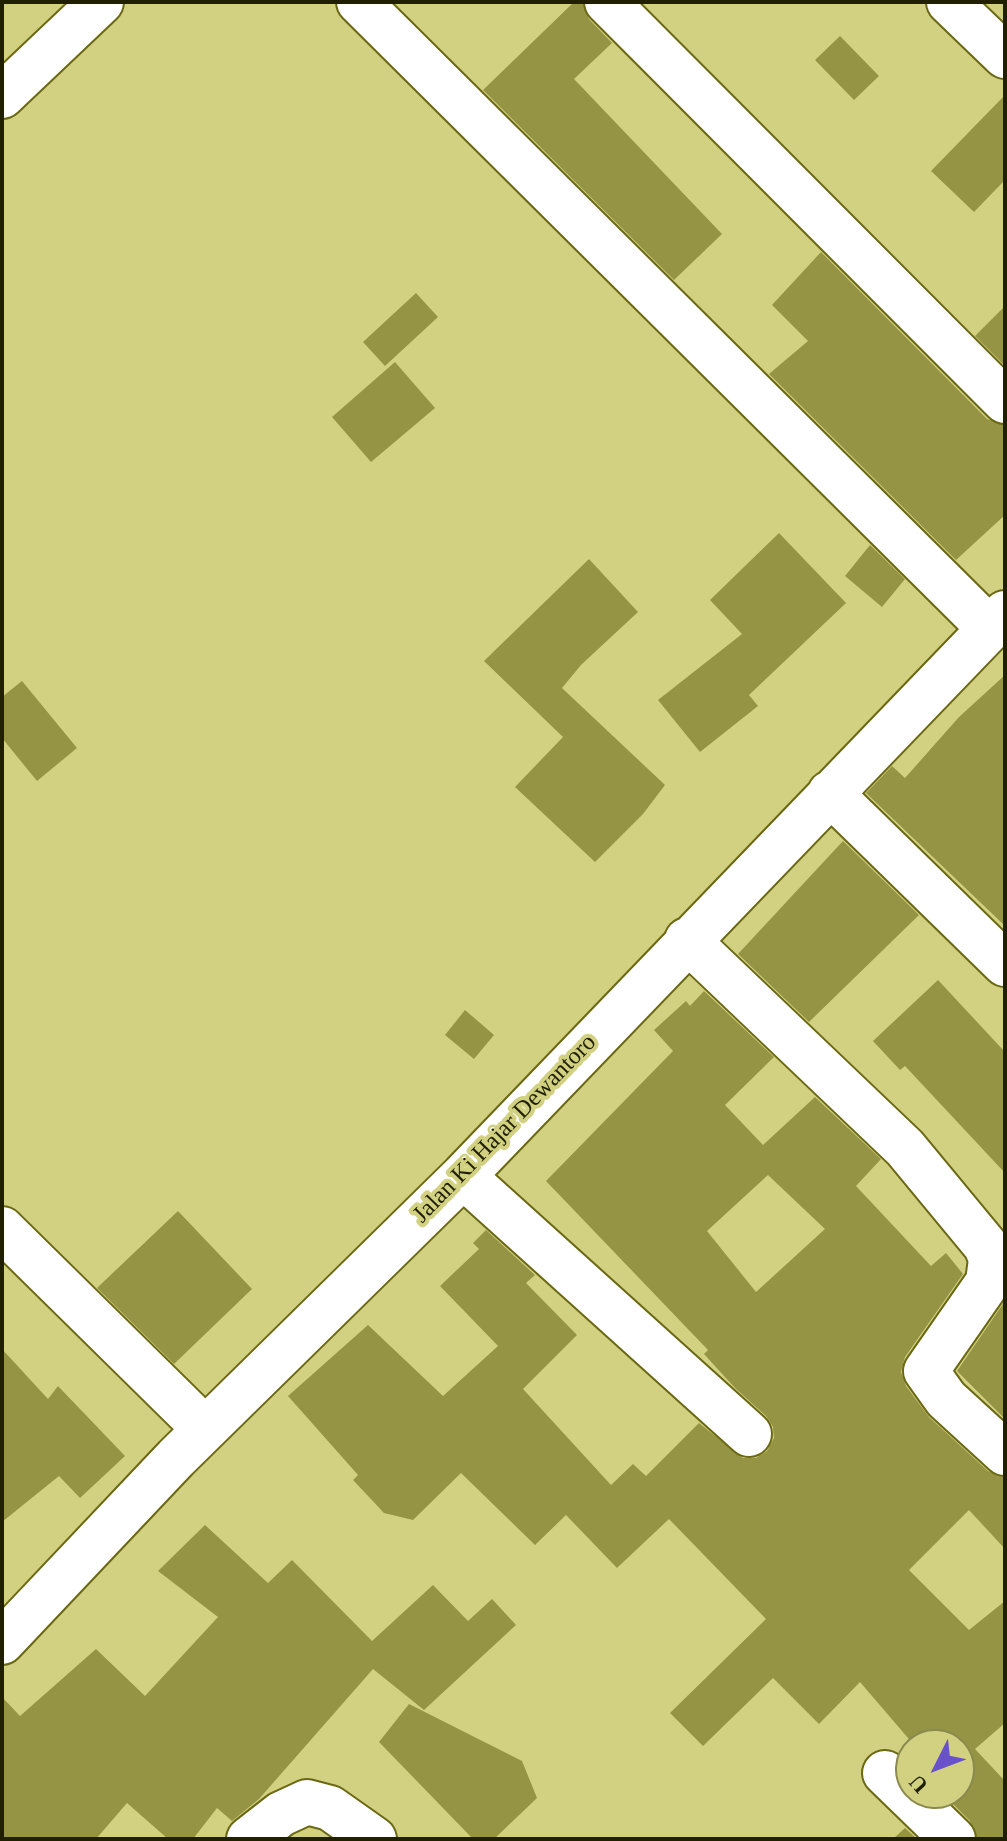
<!DOCTYPE html>
<html>
<head>
<meta charset="utf-8">
<style>
  body { margin:0 }
  #map { position:relative; width:1007px; height:1841px; overflow:hidden; background:#d2d182; font-family:"Times New Roman",serif }
  canvas { display:block }
  .frame { position:absolute; inset:0; border:4px solid #201f00; pointer-events:none }
  .north { position:absolute; left:895px; top:1729px; width:80px; height:80px; box-sizing:border-box; background:#d2d182; border:2px solid #8b8a4e; border-radius:50%; rotate:228deg; font-size:22px; font-weight:700; line-height:32px; text-align:center; color:#201f00 }
  .north::after { content:''; display:block; margin:auto; width:28px; height:36px; background:#6951ca; clip-path:polygon(50% 0,100% 100%,50% 72%,0 100%) }
</style>
</head>
<body>
<div id="map">
<canvas width="1007" height="1841"></canvas>
<div class="frame"></div>
<div class="north">U</div>
</div>
<script>
const c = document.querySelector('canvas').getContext('2d');
c.lineJoin = 'round';
function fill(path, color) {
  c.fillStyle = color;
  c.fill(path, 'evenodd');
}
function toPath(rows) {
  const path = new Path2D();
  for (const r of rows) {
    path.moveTo(r[0], r[1]);
    for (let i = 2; i < r.length; i += 2) path.lineTo(r[i], r[i + 1]);
  }
  return path;
}
function stroke(path, color, width, dash) {
  c.strokeStyle = color;
  c.lineWidth = width;
  c.lineCap = dash ? 'butt' : 'round';
  c.setLineDash(dash || []);
  c.stroke(path);
}
function label(font, color, halo, rows, align = 'center') {
  c.font = font + ' "Times New Roman",serif';
  c.lineWidth = 8;
  c.setLineDash([]);
  c.textBaseline = 'middle';
  c.strokeStyle = halo;
  c.fillStyle = color;
  for (const [text, x, y, turn = 0] of rows) {
    c.save();
    c.translate(x, y);
    c.rotate((+turn || 0) * Math.PI / 180);
    c.textAlign = isNaN(turn) ? turn : align;
    if (halo) c.strokeText(text, 0, 0);
    c.fillText(text, 0, 0);
    c.restore();
  }
}
const building = toPath([
  [574,2,583,2,589,19,612,43,574,79,722,234,674,280,483,90],
  [840,36,879,76,854,100,815,60],
  [1005,95,1005,180,974,212,931,171],
  [821,252,987,419,1005,425,1005,515,956,560,769,374,808,341,772,305],
  [416,293,438,317,385,366,363,342],
  [1005,306,1005,366,975,336],
  [395,362,435,408,371,462,332,417],
  [779,533,846,603,749,695,758,706,700,752,658,700,742,634,710,600],
  [870,545,905,579,882,607,845,576],
  [589,559,638,612,581,665,562,688,665,785,643,814,595,862,515,787,563,737,484,661],
  [1005,675,1005,926,866,793,892,766,905,778,959,717],
  [22,681,77,748,37,781,2,738,2,697],
  [843,841,919,915,809,1022,738,954],
  [938,980,1005,1052,1005,1173,905,1066,900,1070,873,1041],
  [704,991,774,1057,725,1105,763,1145,815,1097,881,1159,856,1186,931,1266,946,1253,963,1274,905,1357,901,1372,906,1386,929,1417,988,1471,1005,1477,1005,1549,969,1510,909,1570,969,1630,1005,1601,1005,1723,975,1749,1005,1781,1005,1839,977,1839,970,1821,942,1793,959,1793,959,1745,914,1745,860,1682,819,1724,773,1678,703,1746,670,1713,766,1619,669,1519,617,1568,566,1515,535,1545,461,1473,413,1520,384,1513,353,1480,358,1475,288,1396,368,1325,443,1396,498,1346,440,1286,479,1249,473,1243,486,1230,535,1275,526,1283,577,1335,523,1389,611,1485,633,1464,646,1476,699,1423,743,1458,756,1458,767,1451,774,1438,773,1427,766,1416,735,1388,704,1354,708,1350,546,1181,673,1051,654,1030,686,1001,690,1006],
  [768,1175,825,1229,756,1292,707,1231],
  [465,1010,494,1035,474,1059,445,1035],
  [178,1211,252,1289,174,1364,97,1288],
  [1005,1301,1005,1419,957,1371],
  [2,1349,48,1399,58,1386,125,1456,80,1498,59,1476,2,1522],
  [205,1525,268,1583,292,1560,372,1641,433,1585,468,1621,492,1599,516,1625,424,1710,373,1669,259,1799,232,1821,217,1808,193,1839,168,1839,127,1803,96,1839,2,1839,2,1697,20,1716,96,1649,145,1696,218,1617,158,1571],
  [409,1704,522,1761,537,1798,494,1839,473,1839,379,1742],
  [905,1828,917,1839,893,1839]
]);
const minor = toPath([
  [359,2,990,629],
  [607,2,1005,401],
  [949,2,1005,56],
  [2,96,101,2],
  [830,793,1005,964],
  [687,940,905,1148,986,1246,991,1259,988,1282,926,1371,946,1399,1005,1453],
  [463,1176,749,1434],
  [2,1229,205,1429],
  [2,1642,176,1458,463,1176,1005,613],
  [885,1773,953,1839],
  [249,1839,281,1814,307,1802,330,1808,374,1839]
]);
const streetNames = [
  ["Jalan Ki Hajar Dewantoro",505,1129,-46]
];
fill(building, '#959445');
stroke(minor, '#6a6812', 48);
stroke(minor, '#fff', 44);
label('24px', '#201f00', '#d2d182', streetNames);
</script>
</body>
</html>
